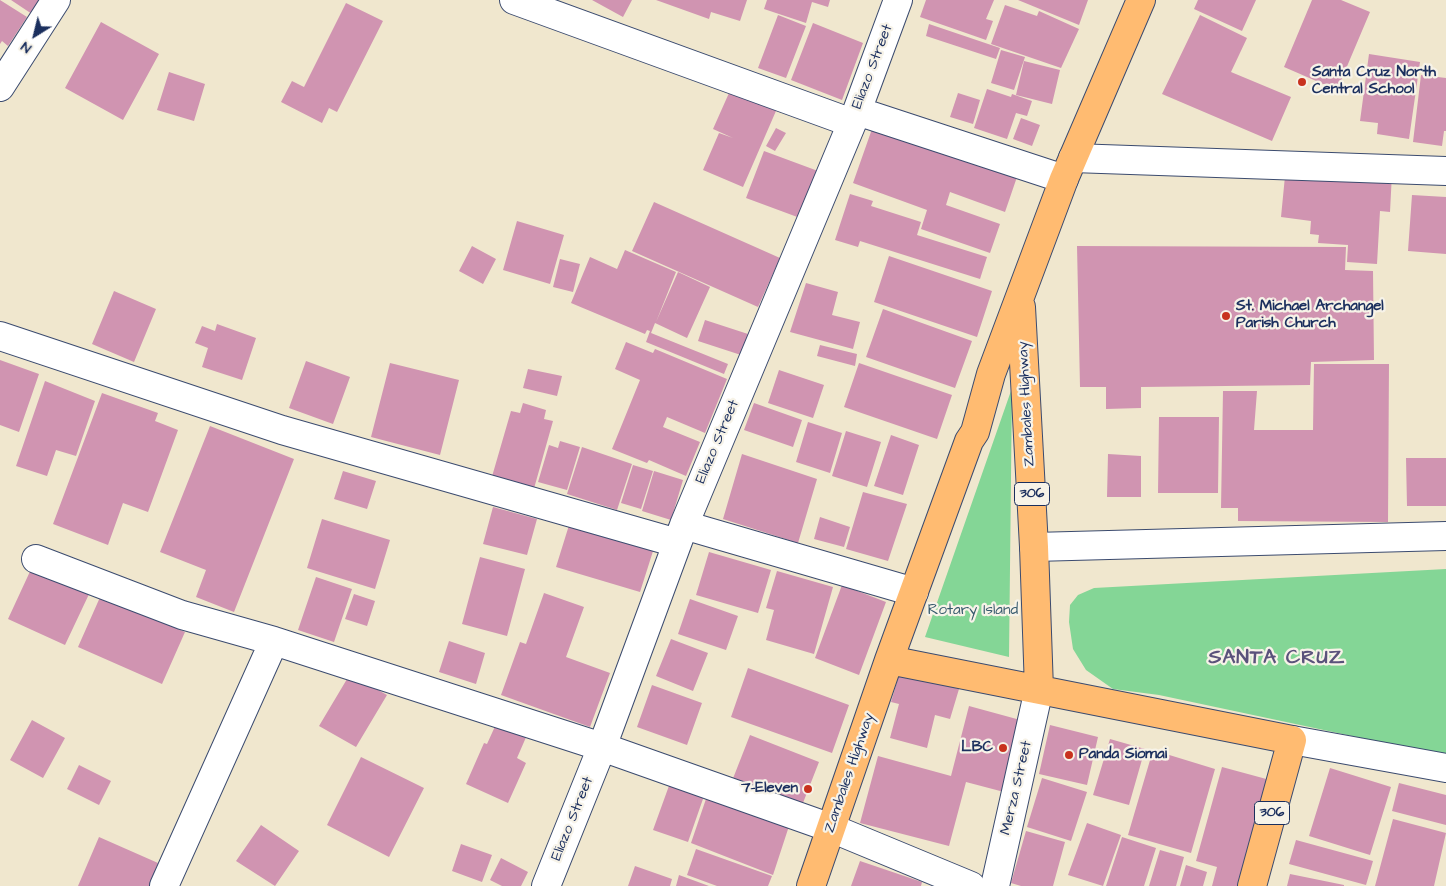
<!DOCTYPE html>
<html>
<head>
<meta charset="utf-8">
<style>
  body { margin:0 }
  #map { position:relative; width:1446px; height:886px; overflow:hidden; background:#f0e7ce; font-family:"Architects Daughter",sans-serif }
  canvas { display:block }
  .north { position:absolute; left:10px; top:10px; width:50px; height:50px; -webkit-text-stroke:4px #f7f3e8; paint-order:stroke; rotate:216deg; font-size:14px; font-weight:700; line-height:20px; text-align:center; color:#1b2f5e }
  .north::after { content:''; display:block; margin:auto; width:18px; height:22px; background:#1b2f5e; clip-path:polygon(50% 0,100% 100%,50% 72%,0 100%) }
</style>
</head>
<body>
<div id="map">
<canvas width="1446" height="886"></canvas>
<div class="north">N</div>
</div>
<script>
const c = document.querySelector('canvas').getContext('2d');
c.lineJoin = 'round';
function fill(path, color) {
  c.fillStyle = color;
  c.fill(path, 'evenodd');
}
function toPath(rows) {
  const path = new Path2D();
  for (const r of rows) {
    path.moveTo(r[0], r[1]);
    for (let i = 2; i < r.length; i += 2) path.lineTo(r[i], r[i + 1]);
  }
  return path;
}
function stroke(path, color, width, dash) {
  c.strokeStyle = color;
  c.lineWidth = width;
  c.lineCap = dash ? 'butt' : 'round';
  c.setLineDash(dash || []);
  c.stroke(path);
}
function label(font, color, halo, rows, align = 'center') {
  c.font = font + ' "Architects Daughter",sans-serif';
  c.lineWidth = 4.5;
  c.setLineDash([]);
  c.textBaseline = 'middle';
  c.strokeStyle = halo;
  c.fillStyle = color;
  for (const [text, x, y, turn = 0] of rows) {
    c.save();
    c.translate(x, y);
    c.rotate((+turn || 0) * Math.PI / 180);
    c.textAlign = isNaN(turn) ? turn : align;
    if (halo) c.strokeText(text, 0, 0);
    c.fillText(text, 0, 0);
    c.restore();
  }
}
const green = toPath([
  [1012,388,1009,657,925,637],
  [1446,569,1446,756,1159,695,1113,689,1086,670,1073,649,1069,622,1070,605,1078,595,1094,588]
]);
const building = toPath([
  [0,0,27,17,8,46,2,41,0,44],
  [11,0,41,0,32,14],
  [592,0,632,0,623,17],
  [656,0,747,0,740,21,711,12,709,19],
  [767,0,830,0,828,7,812,2,806,23,764,9],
  [926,0,994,0,986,19,993,21,986,40,920,17],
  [1018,0,1088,0,1079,25],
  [1198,0,1256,0,1242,31,1194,9],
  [1312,0,1341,0,1370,12,1337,90,1284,67],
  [346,3,383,21,337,112,329,108,322,123,281,102,292,81,304,87],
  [1005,5,1037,16,1039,11,1079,29,1061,68,991,44],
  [778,15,806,26,786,78,758,68],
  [1200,15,1247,38,1231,72,1291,97,1272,141,1162,94],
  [101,22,159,54,123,120,65,88],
  [813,23,863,43,842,100,791,80],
  [929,24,1000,48,996,59,926,36],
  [1001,50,1025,57,1014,90,991,83],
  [1369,54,1420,62,1409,139,1377,134,1378,123,1360,121],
  [1024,61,1060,70,1052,104,1016,95],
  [169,72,205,84,194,121,157,110],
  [1421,75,1446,78,1446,131,1444,131,1442,146,1413,142],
  [733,84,779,104,743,187,703,170,719,133,733,138,713,129],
  [987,89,1011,97,1012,94,1032,101,1027,116,1016,113,1007,139,974,128],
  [958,93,980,100,973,124,950,117],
  [1021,118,1040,125,1032,146,1013,139],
  [776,128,786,133,775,151,766,146],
  [872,129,1018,174,1005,212,950,192,946,205,1000,224,990,253,921,229,927,210,853,183],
  [764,151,818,171,800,218,746,198],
  [1286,166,1392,173,1390,212,1380,211,1377,264,1347,262,1348,245,1318,243,1319,235,1310,234,1311,221,1281,217],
  [850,194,873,201,871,206,921,222,917,235,987,257,980,279,860,241,858,247,835,240],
  [1412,195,1446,197,1446,254,1408,251],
  [654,202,780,258,758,307,632,251],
  [517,221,564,235,550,284,503,270],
  [472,246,496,259,483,284,459,271],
  [1077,246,1346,247,1345,270,1373,271,1374,360,1311,362,1310,385,1141,387,1141,408,1106,409,1106,387,1080,387],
  [625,250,676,272,656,322,678,272,710,287,687,338,655,323,651,333,728,364,724,374,646,342,650,331,647,330,645,334,571,303,590,257,617,269],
  [889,256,992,291,977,337,874,302],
  [560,259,580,264,573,292,553,287],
  [806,283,838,292,832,315,860,322,853,349,790,332],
  [114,291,156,309,134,362,92,344],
  [883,309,972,341,955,388,866,357],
  [705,320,748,334,741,355,698,341],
  [217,324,256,338,242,380,202,367,208,348,195,343,202,326,215,331],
  [626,342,653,353,655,349,727,379,705,433,667,417,663,427,700,442,686,476,649,460,647,463,612,449,640,380,615,369],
  [820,345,857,354,855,366,817,356],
  [0,360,39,374,19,432,0,425],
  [306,361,350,377,333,424,289,408],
  [390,363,459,380,440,455,371,437],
  [859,363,952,395,937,439,844,407],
  [1314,364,1389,364,1388,522,1238,521,1238,508,1221,508,1223,391,1257,391,1254,430,1313,430],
  [528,369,562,376,557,396,523,388],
  [779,370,824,385,813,418,768,403],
  [45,381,95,401,76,456,56,450,47,476,16,466],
  [102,393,158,413,155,421,178,430,148,512,123,503,108,545,53,524],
  [523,403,546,410,544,419,553,421,533,492,491,480,511,411,520,413],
  [754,403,802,420,793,447,744,430],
  [1159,417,1219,417,1218,493,1158,493],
  [808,422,842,433,830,473,796,462],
  [210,426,294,459,234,612,196,597,206,570,160,552],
  [846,431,881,442,867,487,832,476],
  [891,435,919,445,903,495,874,486],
  [560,441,580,447,567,490,538,482,549,445,558,448],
  [582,447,632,464,617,510,567,494],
  [742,454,817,479,798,543,723,519],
  [1108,454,1141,456,1141,497,1107,497],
  [1406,458,1446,458,1446,506,1407,506],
  [633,465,653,471,641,509,621,503],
  [343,471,376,481,367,509,334,499],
  [654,471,683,480,671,520,642,511],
  [863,492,907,504,888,561,846,549],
  [493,507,537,519,527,555,483,544],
  [820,517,850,527,844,547,814,539],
  [322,519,390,540,375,589,307,568],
  [570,522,654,548,640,592,556,567],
  [709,552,771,570,758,613,696,595],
  [480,557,525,569,507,636,462,624],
  [33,565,90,592,65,645,8,619],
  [777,571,833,587,814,654,766,640,774,610,766,608],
  [316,577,352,589,334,642,298,630],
  [842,585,886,602,859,675,815,658],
  [544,593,584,607,566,657,610,673,590,727,501,695,520,642,526,644],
  [354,594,375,601,367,626,345,619],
  [101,595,185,632,162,684,78,647],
  [690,599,738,616,726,650,678,634],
  [671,639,708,653,693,691,656,676],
  [449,641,485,653,476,684,439,672],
  [748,668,849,705,832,753,731,717],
  [900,672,959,689,950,719,935,715,927,748,890,738,899,704,891,702],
  [350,674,387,695,356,747,319,726],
  [652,685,702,703,687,745,637,727],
  [969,706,1024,721,1004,792,966,782,949,846,860,823,878,756,951,776],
  [32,720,65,738,43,778,10,760],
  [497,722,527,735,517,758,526,763,508,803,466,784,484,743,487,744],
  [1050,725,1098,737,1087,785,1039,774],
  [750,735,819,762,801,808,732,781],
  [1110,739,1145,749,1129,805,1093,795],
  [1153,750,1215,769,1191,853,1128,835],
  [361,757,424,788,389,857,327,825],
  [79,765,111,781,99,805,67,789],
  [1222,767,1270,780,1241,886,1212,886,1217,867,1196,861],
  [1330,768,1391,787,1370,855,1309,836],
  [1042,778,1087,792,1071,841,1027,827],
  [670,783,704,796,688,842,653,830],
  [1399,783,1446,795,1446,825,1392,811],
  [707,796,790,823,773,875,691,843],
  [1393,819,1446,833,1434,886,1375,886],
  [1087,823,1121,835,1103,886,1068,875],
  [261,825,299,851,275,886,236,861],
  [1026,831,1065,842,1053,886,1021,886,1011,883],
  [99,837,158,863,149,886,78,886],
  [1122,837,1156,848,1144,886,1106,886],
  [1296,840,1373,861,1366,885,1289,864],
  [461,844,492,855,482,882,452,871],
  [696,849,772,876,768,886,717,886,687,875],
  [1160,850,1184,857,1176,886,1149,886],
  [501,858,528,872,521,886,502,886,490,880],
  [860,861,922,882,921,886,851,886],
  [1186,865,1207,872,1203,886,1180,886],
  [635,866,672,879,670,886,628,886],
  [1290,874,1344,885,1344,886,1287,886],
  [679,875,709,886,676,886]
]);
const minor = toPath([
  [514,0,852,123],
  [0,87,56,0],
  [857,111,1064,179],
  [1073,158,1446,171],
  [0,336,282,430,677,543],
  [684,525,914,592],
  [1034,547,1446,536],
  [36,559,182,615,274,641,602,747,831,828],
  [1292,740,1446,768],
  [164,886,274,641],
  [546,886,602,747,684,525,857,111,898,0],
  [995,886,1039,689]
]);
const tertiary = toPath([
  [831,828,971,886]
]);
const primary = toPath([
  [1021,307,1034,547,1039,689],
  [889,660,1292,740,1252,886],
  [811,886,889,660,969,441,975,432,991,374,1064,179,1141,0]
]);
const markers = [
  [1302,82,5,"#c8321e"],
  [1226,316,5,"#c8321e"],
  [1003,748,5,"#c8321e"],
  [1069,755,5,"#c8321e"],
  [808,789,5,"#c8321e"]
];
const shields = [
  [1032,494,35],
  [1272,813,35]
];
const shieldNames = [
  ["306",1032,494],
  ["306",1272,813]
];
const streetNames = [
  ["Eliazo Street",873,67,-69],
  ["Zambales Highway",1027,404,-93],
  ["Eliazo Street",718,442,-67],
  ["Zambales Highway",850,773,-71],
  ["Merza Street",1017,788,-77],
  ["Eliazo Street",573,819,-68]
];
const poiNames = [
  ["Santa Cruz North",1312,73],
  ["Central School",1312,90],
  ["St. Michael Archangel",1236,307],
  ["Parish Church",1236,324],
  ["LBC",993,748,"right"],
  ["Panda Siomai",1079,755],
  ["7-Eleven",798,789,"right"]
];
const parkNames = [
  ["Rotary Island",973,611]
];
const districtNames = [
  ["SANTA CRUZ",1277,659]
];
fill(green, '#84d696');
fill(building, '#d094b1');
stroke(minor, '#3b4b6f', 30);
stroke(tertiary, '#3b4b6f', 30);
stroke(primary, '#3b4b6f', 30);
stroke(minor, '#fff', 28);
stroke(tertiary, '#fff', 28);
stroke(primary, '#ffbb71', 28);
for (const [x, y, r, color] of markers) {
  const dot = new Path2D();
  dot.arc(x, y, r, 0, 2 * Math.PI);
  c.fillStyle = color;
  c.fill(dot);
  stroke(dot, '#f7f3e8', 2);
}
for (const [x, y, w] of shields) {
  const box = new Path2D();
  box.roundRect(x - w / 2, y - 11.5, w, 23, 4);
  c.fillStyle = '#f7f3e8';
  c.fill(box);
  stroke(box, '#1b2f5e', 1);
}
label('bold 14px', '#1b2f5e', null, shieldNames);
label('15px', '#1b2f5e', '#f7f3e8', streetNames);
label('bold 15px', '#1b2f5e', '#f7f3e8', poiNames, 'left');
label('15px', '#35596c', '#f7f3e8', parkNames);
c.letterSpacing = '1px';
label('bold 20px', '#5a527b', '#f7f3e8', districtNames);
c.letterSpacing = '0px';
</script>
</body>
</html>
